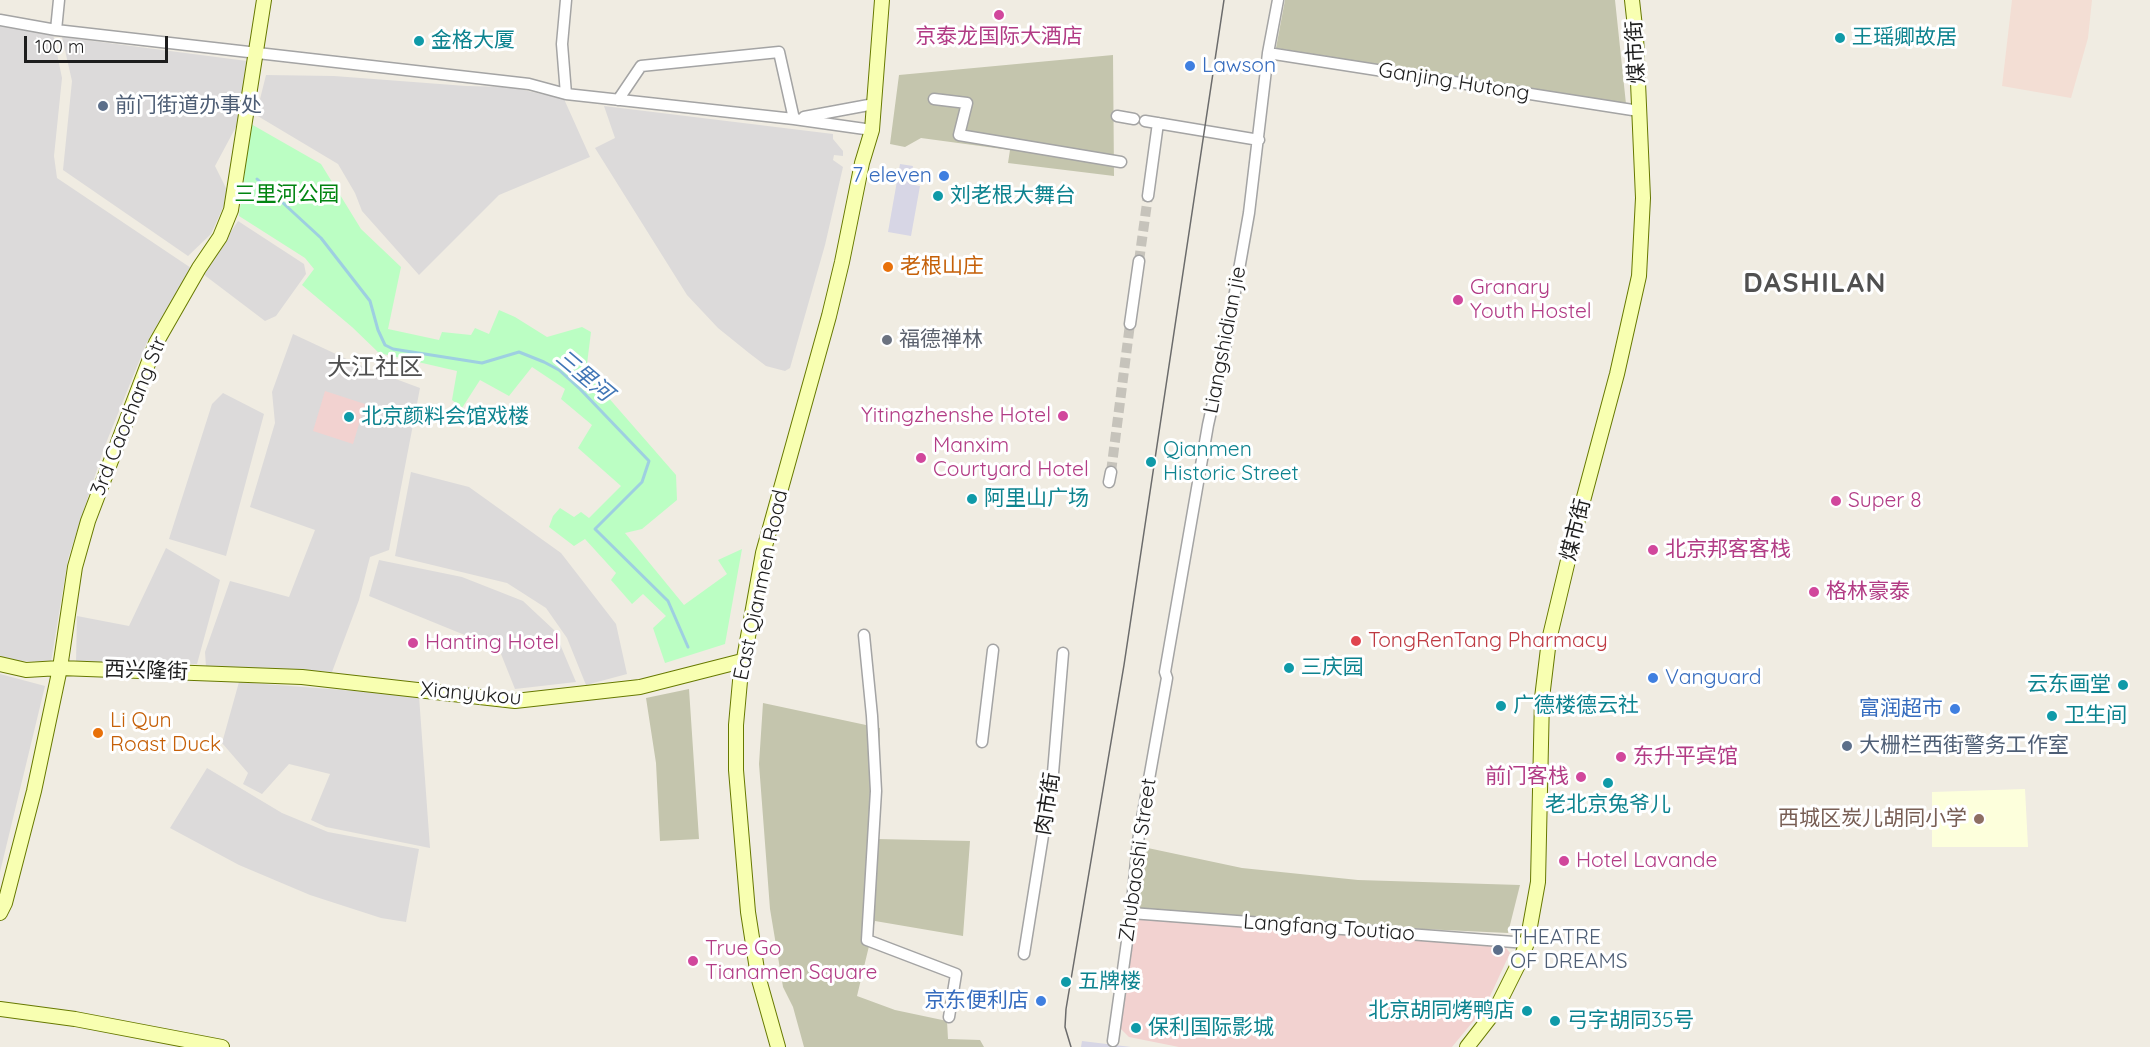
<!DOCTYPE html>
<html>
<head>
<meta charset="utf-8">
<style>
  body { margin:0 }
  #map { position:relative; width:2150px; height:1047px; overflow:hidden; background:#f0ece2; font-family:Quicksand,sans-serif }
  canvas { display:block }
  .scale { position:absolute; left:24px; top:36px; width:144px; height:27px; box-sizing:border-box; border:3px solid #1d1d1d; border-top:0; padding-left:8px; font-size:18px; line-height:21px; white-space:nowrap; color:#1d1d1d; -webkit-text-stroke:4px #fff; paint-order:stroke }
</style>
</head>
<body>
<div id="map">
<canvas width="2150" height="1047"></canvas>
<div class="scale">100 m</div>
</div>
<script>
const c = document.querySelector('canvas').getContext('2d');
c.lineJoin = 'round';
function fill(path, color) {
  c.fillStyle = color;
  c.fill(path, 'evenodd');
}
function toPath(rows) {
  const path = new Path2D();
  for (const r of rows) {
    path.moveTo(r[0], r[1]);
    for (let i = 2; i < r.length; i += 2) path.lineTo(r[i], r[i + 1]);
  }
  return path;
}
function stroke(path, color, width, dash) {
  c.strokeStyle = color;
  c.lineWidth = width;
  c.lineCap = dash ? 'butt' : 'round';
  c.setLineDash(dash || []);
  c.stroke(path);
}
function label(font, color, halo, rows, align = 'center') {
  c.font = font + ' Quicksand,"Noto Sans SC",sans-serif';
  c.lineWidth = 6;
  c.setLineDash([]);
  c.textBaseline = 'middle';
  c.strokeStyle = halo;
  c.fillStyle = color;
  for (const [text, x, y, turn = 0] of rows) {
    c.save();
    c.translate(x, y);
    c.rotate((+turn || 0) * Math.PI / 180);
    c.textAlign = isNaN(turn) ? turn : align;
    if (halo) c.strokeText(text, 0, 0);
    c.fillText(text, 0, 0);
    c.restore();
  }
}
const residential = toPath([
  [0,25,53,34,62,78,54,156,57,178,191,268,147,342,104,448,68,559,51,662,0,660],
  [62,37,247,61,237,125,215,166,229,194,211,234,188,256,63,170,72,81],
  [266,75,334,76,466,86,510,87,564,99,590,157,499,195,419,275,362,211,355,193,338,164,256,115],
  [604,106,833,134,833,139,843,151,843,156,834,155,833,160,843,167,825,245,790,368,785,371,766,366,749,353,718,328,687,295,595,148,615,138],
  [238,221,304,264,306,274,276,316,265,321,203,274],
  [293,334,366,368,420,388,389,550,370,557,359,600,332,672,206,667,205,652,230,581,289,597,315,530,250,507,275,423,272,392],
  [223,393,264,414,226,556,169,539,212,404],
  [411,472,469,487,561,553,616,624,627,674,586,685,567,638,546,608,507,583,395,556],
  [166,548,220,580,197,664,76,662,77,616,129,626],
  [379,560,462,577,523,601,554,630,576,682,515,689,499,649,369,596],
  [0,674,45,686,0,872],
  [239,682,419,696,430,848,326,827,311,820,330,774,289,764,262,794,243,784,248,773,222,743],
  [207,768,282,813,328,832,419,849,406,922,381,918,310,895,239,865,170,828]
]);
const commercial = toPath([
  [325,391,365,404,353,444,313,431],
  [1133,915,1504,945,1510,953,1485,1007,1452,1047,1179,1047,1129,1037,1119,1027]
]);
const education = toPath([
  [2025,789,2028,847,1932,847,1932,792]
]);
const military = toPath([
  [2012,0,2092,0,2088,38,2071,98,2002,86]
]);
const construction = toPath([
  [1285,0,1615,0,1626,104,1276,48],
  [1113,55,1114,176,1008,163,1010,150,921,138,905,147,890,144,899,75],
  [689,689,699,839,660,841,656,763,646,698],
  [763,703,880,728,877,839,970,841,963,936,875,921,857,996,895,1010,947,1021,948,1039,980,1040,984,1047,804,1047,793,1007,783,987,770,909,759,764],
  [1143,847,1242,868,1358,880,1520,885,1508,933,1338,925,1134,910]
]);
const park = toPath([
  [251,124,321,164,361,229,401,267,388,329,439,340,442,332,471,335,475,328,489,334,499,310,515,317,547,337,582,327,591,332,586,372,676,475,677,500,642,529,625,533,684,605,727,574,718,560,742,549,725,644,665,663,653,628,666,616,643,594,632,604,611,580,616,573,585,539,574,546,549,527,553,516,560,508,574,517,581,512,589,518,621,486,578,448,592,425,561,399,565,389,532,367,509,396,480,380,462,408,452,400,457,371,379,353,352,327,302,285,314,269,305,258,239,216]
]);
const plaza = toPath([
  [900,164,913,166,909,184,920,186,911,236,888,232],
  [1082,1041,1131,1047,1081,1047]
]);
const stream = toPath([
  [257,179,321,238,370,301,378,330,385,345,393,349,482,363,519,352,544,362,559,370,580,389,649,461,642,482,595,529,668,601,688,647]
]);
const streetTunnel = toPath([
  [1139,261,1148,196],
  [1111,472,1130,324]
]);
const street = toPath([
  [566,0,562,44,566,94],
  [0,20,56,30,529,84,566,94,794,119,872,130],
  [56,30,59,0],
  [1268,53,1639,111],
  [934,99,967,103,959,135,1121,162],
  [618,100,641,66,779,52,794,119],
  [1117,116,1134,119],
  [804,117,874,104],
  [1145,121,1259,140],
  [1148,196,1158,123],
  [1130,324,1139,261],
  [1109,482,1111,472],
  [864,635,872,716,876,791,867,940,956,974,949,1017],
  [982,742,993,650],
  [1131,913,1527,943],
  [1024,954,1053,773,1063,653],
  [1113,1041,1131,913,1138,841,1167,678,1165,672,1208,425,1225,349,1249,213,1268,53,1278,0]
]);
const secondary = toPath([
  [0,664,26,670,60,668,302,677,515,701,640,687,742,661],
  [0,913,5,903,34,791,60,668,75,567,88,521,156,343,199,268,220,237,231,210,264,0],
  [0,1009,75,1019,222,1047],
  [778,1047,758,976,748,912,736,770,736,725,740,681,763,553,829,316,842,262,862,163,872,130,882,0],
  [1467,1047,1495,1011,1518,965,1527,943,1538,882,1542,698,1549,640,1576,527,1617,374,1639,276,1643,198,1636,36,1632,0]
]);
const tram = toPath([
  [1071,1047,1065,1027,1066,1009,1124,665,1224,0]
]);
const markers = [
  [999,15,6,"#d1479c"],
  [1840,38,6,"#0f9aa8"],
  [419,41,6,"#0f9aa8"],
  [1190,66,6,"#3f7fe0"],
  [103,106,6,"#5c6f8a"],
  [944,176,6,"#3f7fe0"],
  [938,196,6,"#0f9aa8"],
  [888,267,6,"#e8710a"],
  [1458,300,6,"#d1479c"],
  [887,340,6,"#6b7280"],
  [1063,416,6,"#d1479c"],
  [349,417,6,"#0f9aa8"],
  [921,458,6,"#d1479c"],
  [1151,462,6,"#0f9aa8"],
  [972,499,6,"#0f9aa8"],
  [1836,501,6,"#d1479c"],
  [1653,550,6,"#d1479c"],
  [1814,592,6,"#d1479c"],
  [1356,641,6,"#e0444e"],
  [413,643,6,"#d1479c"],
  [1289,668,6,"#0f9aa8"],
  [1653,678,6,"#3f7fe0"],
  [2123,685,6,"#0f9aa8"],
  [1501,706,6,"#0f9aa8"],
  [1955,709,6,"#3f7fe0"],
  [2052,716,6,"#0f9aa8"],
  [98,733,6,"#e8710a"],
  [1847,746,6,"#5c6f8a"],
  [1621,757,6,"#d1479c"],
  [1581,777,6,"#d1479c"],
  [1608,783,6,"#0f9aa8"],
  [1979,819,6,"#8d6e63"],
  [1564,861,6,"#d1479c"],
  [1498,950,6,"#5c6f8a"],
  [693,961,6,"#d1479c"],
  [1066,982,6,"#0f9aa8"],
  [1041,1001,6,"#3f7fe0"],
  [1527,1011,6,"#0f9aa8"],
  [1555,1021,6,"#0f9aa8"],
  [1136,1028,6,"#0f9aa8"]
];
const hotelNames = [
  ["京泰龙国际大酒店",999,37,"center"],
  ["Granary",1470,288],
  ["Youth Hostel",1470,312],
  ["Yitingzhenshe Hotel",1051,416,"right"],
  ["Manxim",933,446],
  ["Courtyard Hotel",933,470],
  ["Super 8",1848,501],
  ["北京邦客客栈",1665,550],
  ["格林豪泰",1826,592],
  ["Hanting Hotel",425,643],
  ["东升平宾馆",1633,757],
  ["前门客栈",1569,777,"right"],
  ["Hotel Lavande",1576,861],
  ["True Go",705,949],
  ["Tianamen Square",705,973]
];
const cultureNames = [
  ["王瑶卿故居",1852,38],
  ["金格大厦",431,41],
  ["刘老根大舞台",950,196],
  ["北京颜料会馆戏楼",361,417],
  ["Qianmen",1163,450],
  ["Historic Street",1163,474],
  ["阿里山广场",984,499],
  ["三庆园",1301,668],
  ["云东画堂",2111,685,"right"],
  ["广德楼德云社",1513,706],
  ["卫生间",2064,716],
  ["老北京兔爷儿",1608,805,"center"],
  ["五牌楼",1078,982],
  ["北京胡同烤鸭店",1515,1011,"right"],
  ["弓字胡同35号",1567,1021],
  ["保利国际影城",1148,1028]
];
const streetNames = [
  ["煤市街",1636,52,-93],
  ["Ganjing Hutong",1454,82,9],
  ["Liangshidian jie",1225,340,-79],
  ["3rd Caochang Str",129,416,-68],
  ["煤市街",1576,530,-76],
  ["East Qianmen Road",761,585,-78],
  ["西兴隆街",146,671,2],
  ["Xianyukou",471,694,5],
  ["肉市街",1048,804,-81],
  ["Zhubaoshi Street",1138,860,-82],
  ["Langfang Toutiao",1329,928,4]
];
const shopNames = [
  ["Lawson",1202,66,"left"],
  ["7 eleven",932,176],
  ["Vanguard",1665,678,"left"],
  ["富润超市",1943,709],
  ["京东便利店",1029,1001]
];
const serviceNames = [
  ["前门街道办事处",115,106],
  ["大栅栏西街警务工作室",1859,746],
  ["THEATRE",1510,938],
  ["OF DREAMS",1510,962]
];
const parkNames = [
  ["三里河公园",287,195]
];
const foodNames = [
  ["老根山庄",900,267],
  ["Li Qun",110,721],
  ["Roast Duck",110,745]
];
const worshipNames = [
  ["福德禅林",899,340]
];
const healthNames = [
  ["TongRenTang Pharmacy",1368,641]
];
const educationNames = [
  ["西城区炭儿胡同小学",1967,819]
];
const waterNames = [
  ["三里河",584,376,40]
];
const quarterNames = [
  ["大江社区",375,368]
];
const districtNames = [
  ["DASHILAN",1815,284]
];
fill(residential, '#dcdada');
fill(commercial, '#f2d2d0');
fill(education, '#fdffdc');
fill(military, '#f3ded4');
fill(construction, '#c4c5ad');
fill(park, '#bbfec3');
fill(plaza, '#d7d6e5');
stroke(stream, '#9ecfe1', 3);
stroke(streetTunnel, '#c6c3bb', 10, [10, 5]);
stroke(street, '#a4a4a4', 13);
stroke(secondary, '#677900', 16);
stroke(street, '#fff', 10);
stroke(secondary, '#f8ffb1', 14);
stroke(tram, '#6b6b6b', 1.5);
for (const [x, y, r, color] of markers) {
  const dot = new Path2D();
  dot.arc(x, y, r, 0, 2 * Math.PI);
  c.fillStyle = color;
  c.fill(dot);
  stroke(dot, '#fff', 2);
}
label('21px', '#b23c85', '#fff', hotelNames, 'left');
label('21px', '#0d838f', '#fff', cultureNames, 'left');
label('21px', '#1d1d1d', '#fff', streetNames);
label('21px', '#366cbe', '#fff', shopNames, 'right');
label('21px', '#4e5e75', '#fff', serviceNames, 'left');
label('21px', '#028512', '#fff', parkNames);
label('21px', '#c56008', '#fff', foodNames, 'left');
label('21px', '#5b616d', '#fff', worshipNames, 'left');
label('21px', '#be3a42', '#fff', healthNames, 'left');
label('21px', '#785e54', '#fff', educationNames, 'right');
label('italic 22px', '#4176b6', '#fff', waterNames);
label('24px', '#505050', '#fff', quarterNames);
c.letterSpacing = '1.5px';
label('bold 27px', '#505050', '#fff', districtNames);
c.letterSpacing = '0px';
</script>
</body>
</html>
